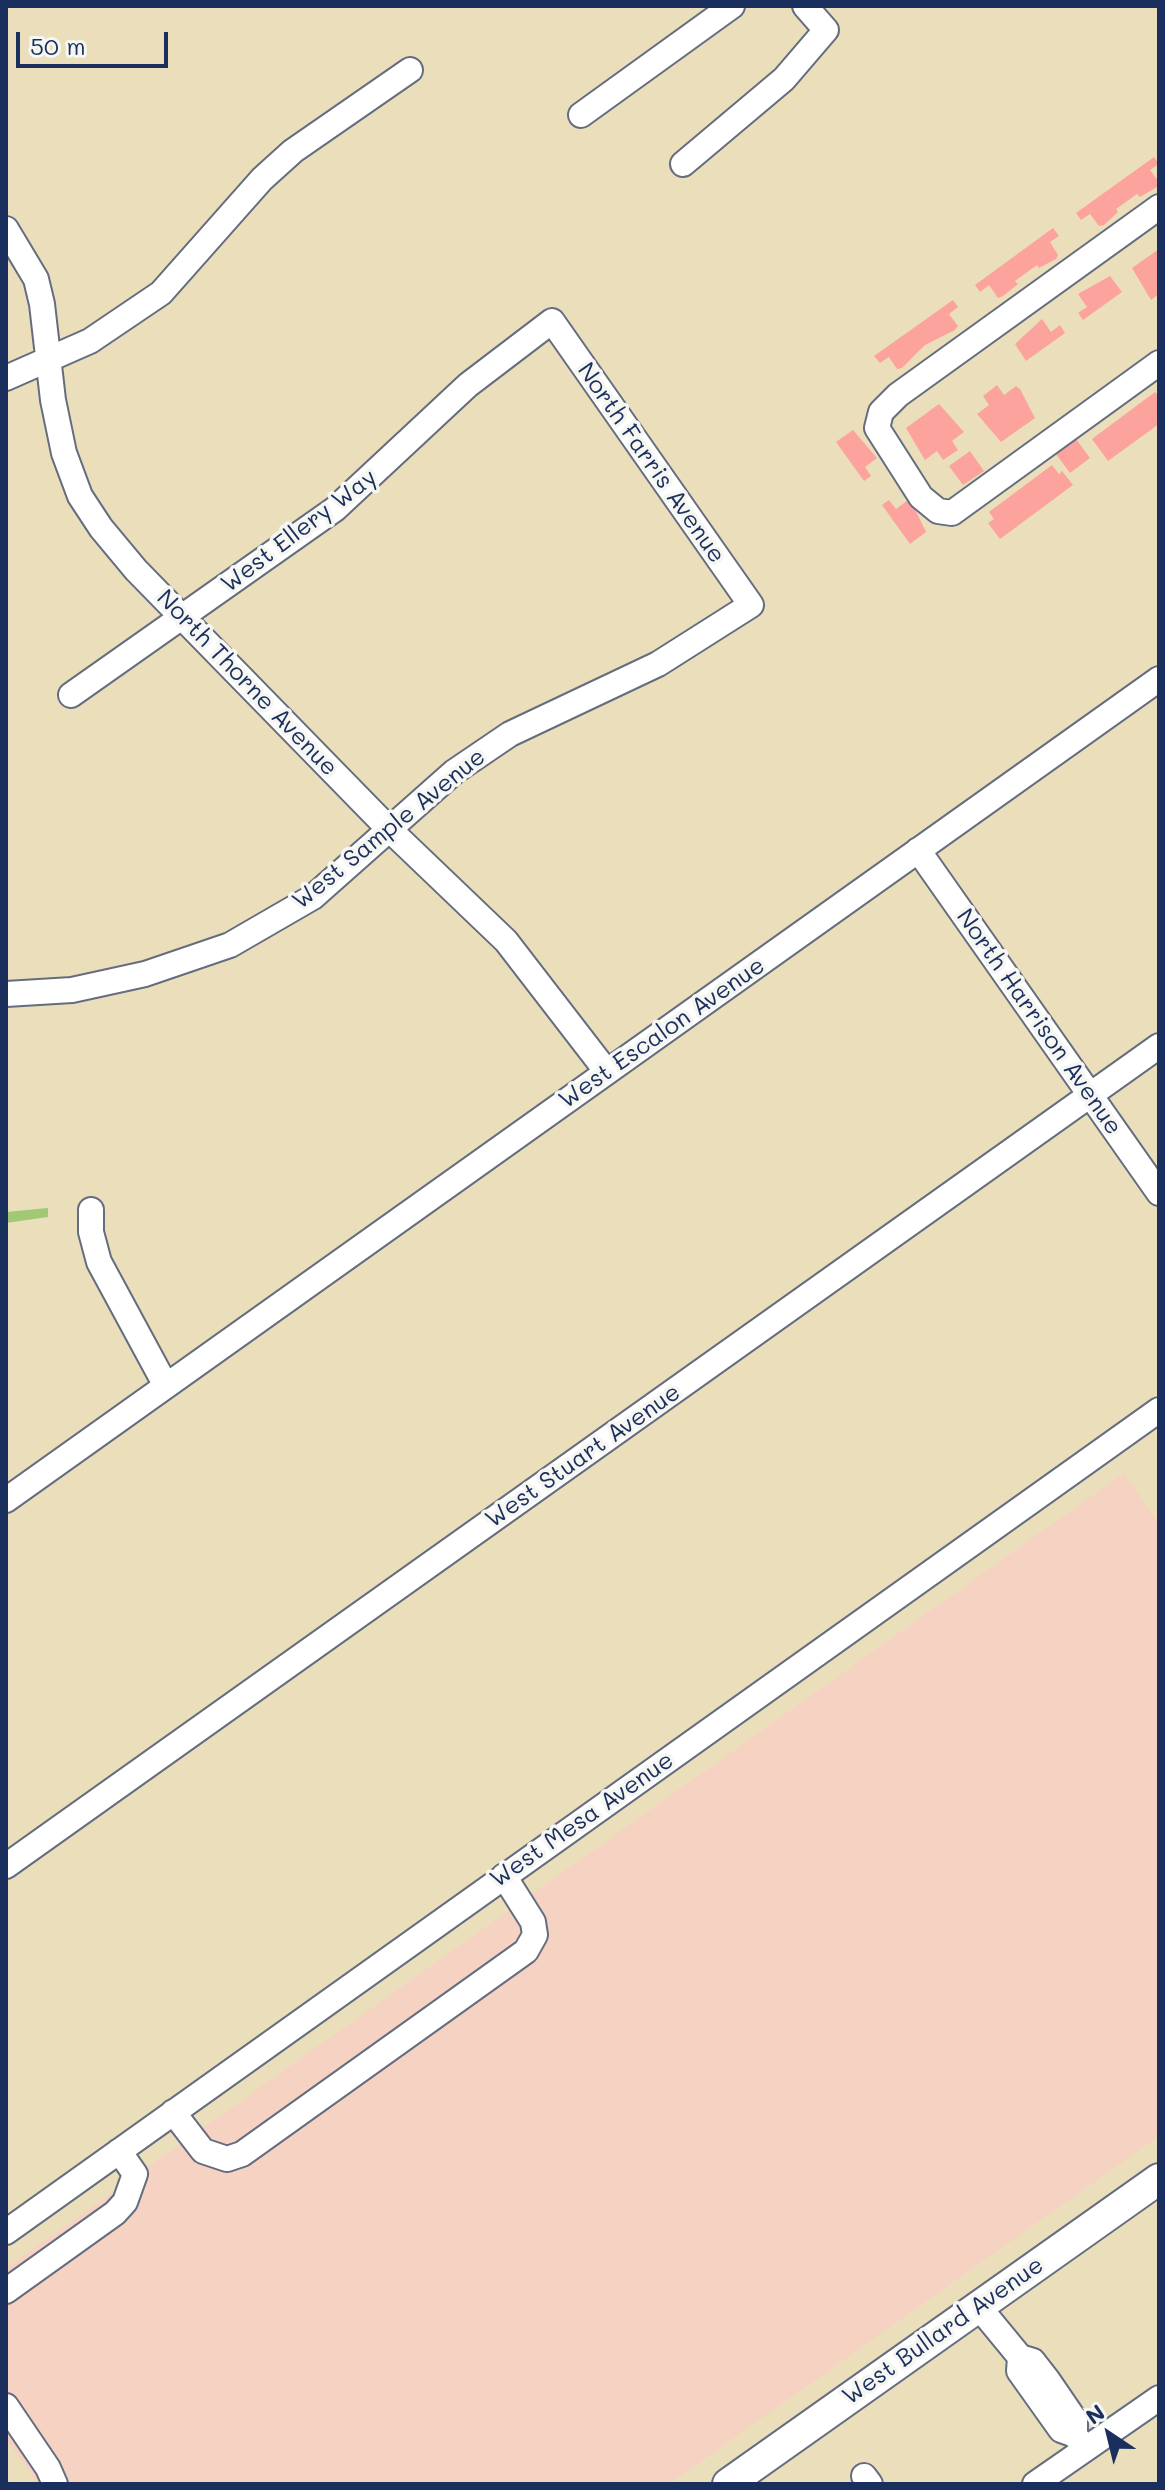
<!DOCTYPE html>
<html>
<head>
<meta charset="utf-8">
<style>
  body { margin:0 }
  #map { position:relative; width:1165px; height:2490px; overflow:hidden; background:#ebdebb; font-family:Mali,sans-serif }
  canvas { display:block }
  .frame { position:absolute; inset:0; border:8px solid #1b2f5e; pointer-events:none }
  .north { position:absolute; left:1069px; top:2394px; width:80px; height:80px; -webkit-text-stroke:6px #f6f6f2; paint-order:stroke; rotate:325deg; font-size:22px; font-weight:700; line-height:32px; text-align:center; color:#1b2f5e }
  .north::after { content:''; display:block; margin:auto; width:28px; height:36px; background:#1b2f5e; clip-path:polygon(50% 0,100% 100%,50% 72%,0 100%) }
  .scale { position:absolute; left:16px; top:32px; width:152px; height:36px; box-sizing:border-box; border:4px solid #1b2f5e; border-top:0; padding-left:10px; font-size:24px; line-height:28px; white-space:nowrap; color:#1b2f5e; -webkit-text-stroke:6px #f6f6f2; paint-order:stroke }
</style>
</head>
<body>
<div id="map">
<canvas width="1165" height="2490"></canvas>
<div class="frame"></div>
<div class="north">N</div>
<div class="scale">50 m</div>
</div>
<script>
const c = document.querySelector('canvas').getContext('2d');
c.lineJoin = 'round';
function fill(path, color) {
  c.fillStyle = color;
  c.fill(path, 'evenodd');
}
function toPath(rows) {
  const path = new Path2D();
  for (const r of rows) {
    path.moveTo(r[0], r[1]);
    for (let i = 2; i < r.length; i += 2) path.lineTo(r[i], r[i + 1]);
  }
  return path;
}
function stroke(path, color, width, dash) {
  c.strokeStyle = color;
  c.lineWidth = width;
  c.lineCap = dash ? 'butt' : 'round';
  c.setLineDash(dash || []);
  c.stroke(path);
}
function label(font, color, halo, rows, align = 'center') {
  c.font = font + ' Mali,sans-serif';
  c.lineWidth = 7;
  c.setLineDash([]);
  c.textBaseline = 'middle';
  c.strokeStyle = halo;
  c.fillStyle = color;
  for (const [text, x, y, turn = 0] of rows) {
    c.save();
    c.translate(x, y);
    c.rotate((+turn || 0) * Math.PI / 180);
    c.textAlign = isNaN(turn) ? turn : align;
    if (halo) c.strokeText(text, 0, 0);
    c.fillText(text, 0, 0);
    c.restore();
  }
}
const built = toPath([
  [1124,1473,1159,1524,1159,2136,669,2484,38,2484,6,2439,6,2268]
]);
const green = toPath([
  [48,1208,48,1217,6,1223,6,1212]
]);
const building = toPath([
  [1154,157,1159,164,1150,170,1159,182,1157,187,1140,197,1137,194,1116,209,1118,212,1104,225,1099,226,1090,214,1081,220,1076,213],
  [1053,228,1059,236,1050,242,1058,255,1056,259,1039,268,1037,265,1015,281,1018,284,1003,296,998,298,989,285,980,292,975,285],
  [1159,249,1159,294,1151,300,1132,268],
  [1110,276,1122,292,1083,320,1078,313,1087,307,1078,294],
  [953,300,958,307,949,314,958,326,955,330,925,345,902,368,897,369,889,357,880,363,874,356],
  [1042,319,1051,332,1060,325,1065,333,1026,361,1015,344],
  [997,385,1004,395,1016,386,1020,389,1035,418,1001,442,977,414,989,405,983,396],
  [1155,392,1159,397,1159,424,1108,461,1092,439],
  [939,404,964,432,952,441,958,450,943,460,937,451,925,460,906,428],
  [853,430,877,458,865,467,871,476,864,481,836,442],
  [1076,439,1090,458,1070,473,1056,454],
  [970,451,984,471,963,485,949,466],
  [1052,465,1059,474,1062,471,1073,485,1000,539,988,523,994,519,989,512],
  [889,500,896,509,908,500,912,503,926,532,910,544,882,505]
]);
const minor = toPath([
  [581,115,732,6],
  [683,164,784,79,826,30,805,6],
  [1159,207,898,395,881,412,877,428,921,497,938,511,952,513,1159,363],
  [6,229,36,279,42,304,53,400,64,453,80,496,101,528,136,570,390,830,506,941,607,1072],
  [6,378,90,341,161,293,262,179,293,151,410,70],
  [918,850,1159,1193],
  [6,994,72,990,145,974,230,945,313,897,454,772,510,734,658,664,751,605,552,321,468,385,335,509,71,695],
  [91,1210,91,1232,99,1262,166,1386],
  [6,1500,1159,679],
  [6,1866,1159,1046],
  [173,2112,203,2151,227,2159,242,2154,526,1951,535,1935,533,1922,504,1876],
  [6,2232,1159,1410],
  [6,2291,115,2213,125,2202,135,2174,119,2151],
  [978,2306,1020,2357],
  [6,2406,48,2468,55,2484],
  [1075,2435,1061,2430,1019,2371,1020,2357,1033,2361,1047,2379,1075,2420,1075,2435,1085,2449],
  [864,2476,870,2484],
  [1035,2484,1159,2398]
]);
const major = toPath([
  [728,2484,1159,2179]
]);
const streetNames = [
  ["North Farris Avenue",651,463,55],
  ["West Ellery Way",299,531,-37],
  ["North Thorne Avenue",247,683,46],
  ["West Sample Avenue",389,829,-39],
  ["North Harrison Avenue",1039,1022,55],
  ["West Escalon Avenue",662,1033,-35],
  ["West Stuart Avenue",583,1456,-35],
  ["West Mesa Avenue",582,1820,-35],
  ["West Bullard Avenue",943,2331,-35]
];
fill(built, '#f6d2c3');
fill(green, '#a1c975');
fill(building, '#fca39d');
stroke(minor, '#646c7f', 28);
stroke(major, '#646c7f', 34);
stroke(minor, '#fff', 24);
stroke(major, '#fff', 30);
label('24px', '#1b2f5e', '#f6f6f2', streetNames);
</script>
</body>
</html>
